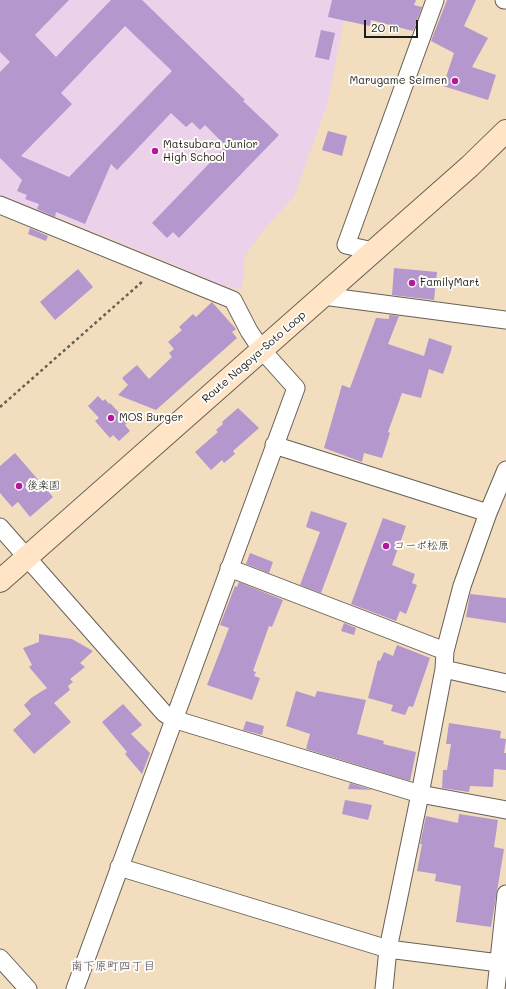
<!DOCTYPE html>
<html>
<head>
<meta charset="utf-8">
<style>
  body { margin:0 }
  #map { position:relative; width:506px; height:989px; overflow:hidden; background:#f2ddbe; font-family:Mali,sans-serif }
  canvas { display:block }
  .scale { position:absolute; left:364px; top:20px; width:54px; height:18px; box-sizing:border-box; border:2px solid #1c1c1c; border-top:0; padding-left:5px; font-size:12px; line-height:14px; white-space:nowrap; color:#1c1c1c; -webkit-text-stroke:3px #fdfcf7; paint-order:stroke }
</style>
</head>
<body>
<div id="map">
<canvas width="506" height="989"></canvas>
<div class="scale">20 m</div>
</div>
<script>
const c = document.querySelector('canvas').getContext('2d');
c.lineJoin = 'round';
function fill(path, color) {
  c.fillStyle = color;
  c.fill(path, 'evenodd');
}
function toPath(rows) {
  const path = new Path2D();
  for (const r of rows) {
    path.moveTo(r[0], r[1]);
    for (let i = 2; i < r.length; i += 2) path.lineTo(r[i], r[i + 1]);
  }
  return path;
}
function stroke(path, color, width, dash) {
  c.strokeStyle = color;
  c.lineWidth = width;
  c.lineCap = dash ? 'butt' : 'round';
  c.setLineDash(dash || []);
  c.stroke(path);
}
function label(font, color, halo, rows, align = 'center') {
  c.font = font + ' Mali,"Klee One",sans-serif';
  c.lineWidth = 4;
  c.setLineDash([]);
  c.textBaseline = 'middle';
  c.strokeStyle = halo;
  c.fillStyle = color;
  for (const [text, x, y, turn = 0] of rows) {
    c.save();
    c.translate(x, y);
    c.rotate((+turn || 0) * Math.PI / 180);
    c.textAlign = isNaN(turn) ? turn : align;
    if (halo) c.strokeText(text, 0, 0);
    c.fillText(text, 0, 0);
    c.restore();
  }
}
const built = toPath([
  [0,0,348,0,327,105,294,197,270,222,248,251,243,262,244,274,241,290,217,284,204,277,60,218,0,197]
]);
const building = toPath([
  [0,0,69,0,35,35,56,57,111,0,142,0,245,100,243,101,279,135,179,238,173,232,167,238,152,223,226,146,205,125,200,130,192,122,186,127,171,113,117,170,111,164,85,224,56,212,55,217,37,209,39,204,25,199,27,195,17,191,22,180,0,158,0,72,10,62,0,52],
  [125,26,172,71,69,177,21,156,72,104,61,93],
  [332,0,416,0,414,5,422,7,413,31,371,20,370,26,328,17],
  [447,0,476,0,464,26,488,38,472,67,496,75,488,100,443,86,454,53,431,41],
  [321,30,335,33,329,60,315,57],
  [328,131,347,136,342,156,322,150],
  [30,228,48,236,46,241,28,234],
  [394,268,437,272,434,300,392,295],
  [78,269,93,287,55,320,40,302],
  [212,302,236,329,232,332,237,338,156,410,118,395,128,385,122,378,137,365,149,379,172,357,169,353,174,349,168,342,182,330,179,327,193,314,196,317],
  [389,315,399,316,388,344,424,356,429,338,452,346,451,351,443,374,429,369,421,398,402,393,388,432,390,433,382,458,364,453,362,462,324,448,342,385,350,388,376,318,389,319],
  [98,396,103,401,105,399,109,404,110,403,128,422,125,425,130,431,119,441,113,435,110,438,95,421,99,418,88,406],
  [238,408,259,428,233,451,235,454,224,463,222,460,211,470,195,452,218,432,216,430,223,424,222,422],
  [15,453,53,497,30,517,18,502,12,507,0,493,0,466],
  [311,511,347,523,321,593,300,585,320,532,306,527],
  [383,518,406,526,392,565,415,574,412,583,417,585,406,614,400,611,396,621,351,604],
  [250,553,273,562,269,573,246,564],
  [239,582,283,600,272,627,269,626,253,671,256,672,254,676,260,678,252,700,207,685,229,628,220,625,235,586,237,587],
  [470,594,506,598,506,623,466,617],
  [344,623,356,628,354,635,341,631],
  [39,634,72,639,93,651,80,663,85,667,70,679,73,682,68,686,70,690,54,703,71,722,34,754,13,730,31,714,24,705,31,698,47,688,29,667,32,665,23,648,39,642],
  [397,645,430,658,413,707,409,706,405,715,391,711,393,705,368,698,378,660,380,661,384,652,393,656],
  [296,691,315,697,317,691,366,700,357,734,384,741,383,744,416,752,410,781,306,749,310,734,286,726],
  [123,704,142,725,131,734,150,753,142,774,125,754,127,752,102,722],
  [246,721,264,726,262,735,243,730],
  [449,723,501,731,500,738,506,739,504,753,506,753,506,770,494,769,493,787,470,786,469,792,442,788,443,770,447,770,451,744,446,744],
  [350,783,372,790,348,789],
  [345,800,372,805,368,820,342,814],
  [459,814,498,820,494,847,504,849,491,927,456,922,461,886,435,881,436,874,417,871,422,844,420,844,426,816,458,823]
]);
const path = toPath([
  [0,407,143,281]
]);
const street = toPath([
  [504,0,506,0],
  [0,205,233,300,249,331,261,349,296,388,75,989],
  [373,251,346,245,435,0],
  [323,296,506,320],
  [274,445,488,513],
  [0,527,164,713,173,719,420,794,506,810],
  [229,568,445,651],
  [444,669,506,683],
  [119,867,388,949,499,963],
  [0,958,28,989],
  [384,989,388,949,420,794,444,669,445,651,462,586,488,513,506,470],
  [496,989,506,894]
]);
const secondary = toPath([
  [0,581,470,166,506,131]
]);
const markers = [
  [455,81,4,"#b5179e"],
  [155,151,4,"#b5179e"],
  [412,283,4,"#b5179e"],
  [111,418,4,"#b5179e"],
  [19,486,4,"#b5179e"],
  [386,546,4,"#b5179e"]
];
const poiNames = [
  ["Marugame Seimen",447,81,"right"],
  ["Matsubara Junior",163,145],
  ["High School",163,158],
  ["FamilyMart",420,283],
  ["MOS Burger",119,418],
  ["後楽園",27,486],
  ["コーポ松原",394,546]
];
const streetNames = [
  ["Route Nagoya-Soto Loop",254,357,-41]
];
const neighbourhoodNames = [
  ["南下原町四丁目",113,966]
];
fill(built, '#ecd1ea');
fill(building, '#b497cc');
stroke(street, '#676055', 19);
stroke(secondary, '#676055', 24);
stroke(path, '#676055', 2.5, [3, 3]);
stroke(street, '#fff', 17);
stroke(secondary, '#ffe4c6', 22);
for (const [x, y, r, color] of markers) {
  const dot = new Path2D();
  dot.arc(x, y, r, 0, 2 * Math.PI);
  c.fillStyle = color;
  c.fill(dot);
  stroke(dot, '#fdfcf7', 1.5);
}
label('11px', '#1c1c1c', '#fdfcf7', poiNames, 'left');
label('11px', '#1c1c1c', '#fdfcf7', streetNames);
label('12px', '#51475a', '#fdfcf7', neighbourhoodNames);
</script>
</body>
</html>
